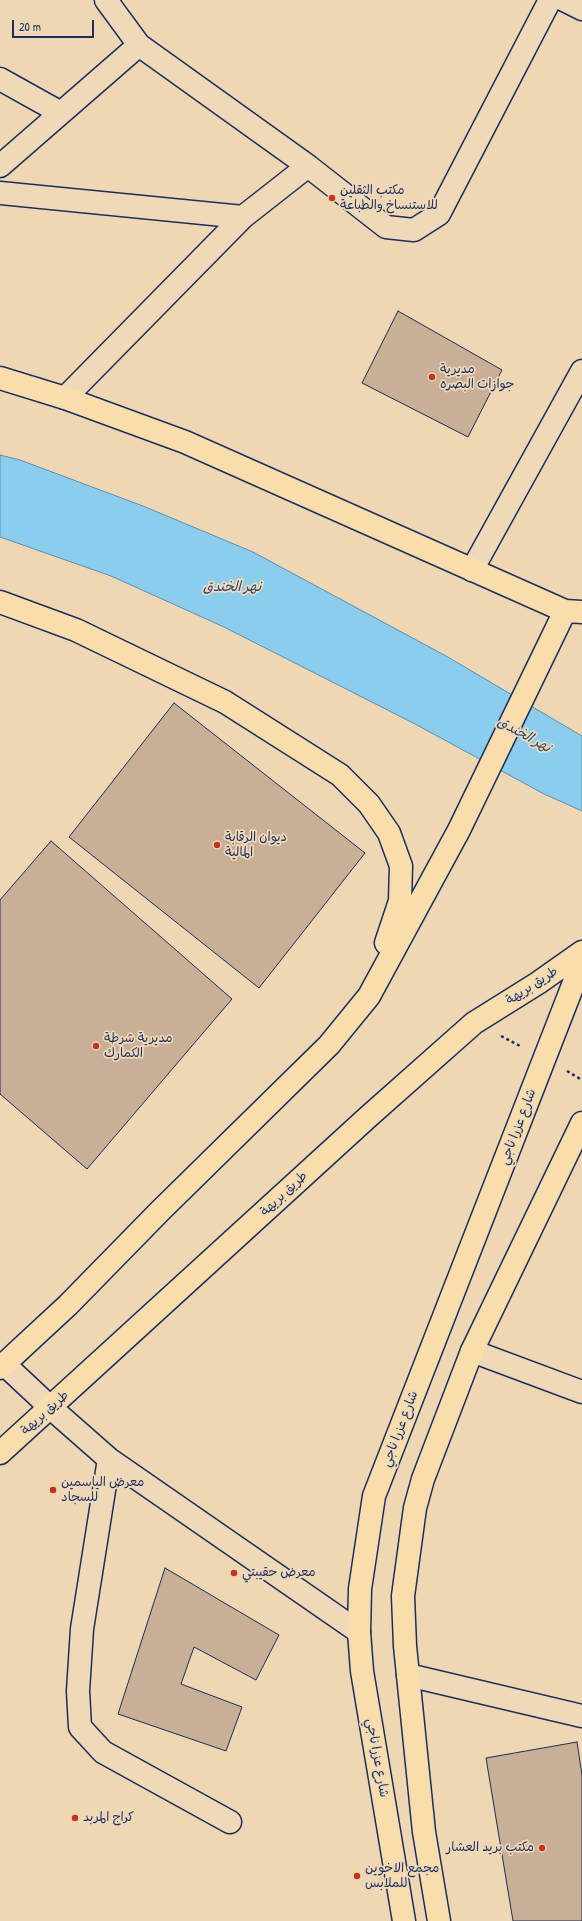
<!DOCTYPE html>
<html>
<head>
<meta charset="utf-8">
<style>
  body { margin:0 }
  #map { position:relative; width:582px; height:1921px; overflow:hidden; background:#f0d7b4; font-family:"Patrick Hand",sans-serif }
  canvas { display:block }
  .scale { position:absolute; left:12px; top:20px; width:82px; height:18px; box-sizing:border-box; border:2px solid #1b2f5e; border-top:0; padding-left:5px; font-size:12px; line-height:14px; white-space:nowrap; color:#1b2f5e; -webkit-text-stroke:3px #efd9b8; paint-order:stroke }
</style>
</head>
<body>
<div id="map">
<canvas width="582" height="1921"></canvas>
<div class="scale">20 m</div>
</div>
<script>
const c = document.querySelector('canvas').getContext('2d');
c.lineJoin = 'round';
function fill(path, color) {
  c.fillStyle = color;
  c.fill(path, 'evenodd');
}
function toPath(rows) {
  const path = new Path2D();
  for (const r of rows) {
    path.moveTo(r[0], r[1]);
    for (let i = 2; i < r.length; i += 2) path.lineTo(r[i], r[i + 1]);
  }
  return path;
}
function stroke(path, color, width, dash) {
  c.strokeStyle = color;
  c.lineWidth = width;
  c.lineCap = dash ? 'butt' : 'round';
  c.setLineDash(dash || []);
  c.stroke(path);
}
function label(font, color, halo, rows, align = 'center') {
  c.font = font + ' "Patrick Hand","Playpen Sans Arabic",sans-serif';
  c.lineWidth = 3.5;
  c.setLineDash([]);
  c.textBaseline = 'middle';
  c.strokeStyle = halo;
  c.fillStyle = color;
  for (const [text, x, y, turn = 0] of rows) {
    c.save();
    c.translate(x, y);
    c.rotate((+turn || 0) * Math.PI / 180);
    c.textAlign = isNaN(turn) ? turn : align;
    if (halo) c.strokeText(text, 0, 0);
    c.fillText(text, 0, 0);
    c.restore();
  }
}
const water = toPath([
  [0,455,20,460,143,506,253,552,446,656,582,736,582,811,544,794,415,724,224,627,111,576,0,537,0,455]
]);
const building = toPath([
  [398,311,502,370,468,437,362,383,398,311],
  [174,703,365,853,259,988,69,837,174,703],
  [51,841,232,999,87,1169,0,1094,0,900,51,841],
  [165,1568,279,1635,256,1680,194,1647,181,1684,242,1707,226,1751,118,1714,165,1568],
  [577,1742,582,1775,582,1921,513,1921,486,1758,577,1742]
]);
const path = toPath([
  [501,1036,522,1047],
  [567,1071,582,1080]
]);
const minor = toPath([
  [106,0,139,45,308,166,386,227,414,230,439,214,550,0],
  [564,0,582,9],
  [0,79,61,113],
  [0,166,139,45],
  [0,193,243,217],
  [65,398,243,217,308,166],
  [472,570,582,371],
  [472,1351,582,1392],
  [4,1364,51,1408,109,1459,359,1632],
  [109,1459,82,1629,78,1691,80,1727,103,1752,230,1822],
  [408,1675,582,1716]
]);
const major = toPath([
  [0,378,65,398,185,442,565,611],
  [0,602,76,630,225,702,340,775,369,804,389,833,401,866,400,901,386,943],
  [0,1368,68,1305,160,1211,329,1045,369,996,459,830,565,611,582,612],
  [0,1453,368,1117,474,1023,538,983,582,952],
  [404,1921,362,1671,359,1632,360,1589,374,1496,582,962],
  [439,1921,424,1832,405,1646,403,1596,415,1508,423,1479,472,1351,582,1123]
]);
const markers = [
  [332,198,4,"#c8321e"],
  [432,377,4,"#c8321e"],
  [217,845,4,"#c8321e"],
  [96,1046,4,"#c8321e"],
  [53,1490,4,"#c8321e"],
  [234,1573,4,"#c8321e"],
  [75,1818,4,"#c8321e"],
  [542,1848,4,"#c8321e"],
  [357,1876,4,"#c8321e"]
];
const poiNames = [
  ["مكتب الثقلين",340,191],
  ["للاستنساخ والطباعة",340,206],
  ["مديرية",440,370],
  ["جوازات البصره",440,385],
  ["ديوان الرقابة",225,838],
  ["المالية",225,853],
  ["مديرية شرطة",104,1039],
  ["الكمارك",104,1054],
  ["معرض الياسمين",61,1483],
  ["للسجاد",61,1498],
  ["معرض حقيبتي",242,1573],
  ["كراج المربد",83,1818],
  ["مكتب بريد العشار",534,1848,"right"],
  ["مجمع الاخوين",365,1869],
  ["للملابس",365,1884]
];
const streetNames = [
  ["طريق بريهة",532,986,-33],
  ["شارع عزرا ناجي",518,1127,-69],
  ["طريق بريهة",284,1194,-43],
  ["طريق بريهة",45,1413,-42],
  ["شارع عزرا ناجي",400,1429,-69],
  ["شارع عزرا ناجي",377,1758,80]
];
const waterNames = [
  ["نهر الخندق",232,587],
  ["نهر الخندق",524,735,29]
];
fill(water, '#8acdec');
stroke(water, '#5e8eb3', 1);
fill(building, '#c8af95');
stroke(building, '#1b2f5e', 1);
stroke(minor, '#1b2f5e', 25);
stroke(major, '#1b2f5e', 25);
stroke(path, '#1b2f5e', 2.5, [3, 3]);
stroke(minor, '#efd9b8', 22);
stroke(major, '#f9deab', 22);
for (const [x, y, r, color] of markers) {
  const dot = new Path2D();
  dot.arc(x, y, r, 0, 2 * Math.PI);
  c.fillStyle = color;
  c.fill(dot);
  stroke(dot, '#efd9b8', 1.5);
}
label('13px', '#1b2f5e', '#efd9b8', poiNames, 'left');
label('13px', '#1b2f5e', '#efd9b8', streetNames);
label('italic 14px', '#2c4773', '#efd9b8', waterNames);
</script>
</body>
</html>
